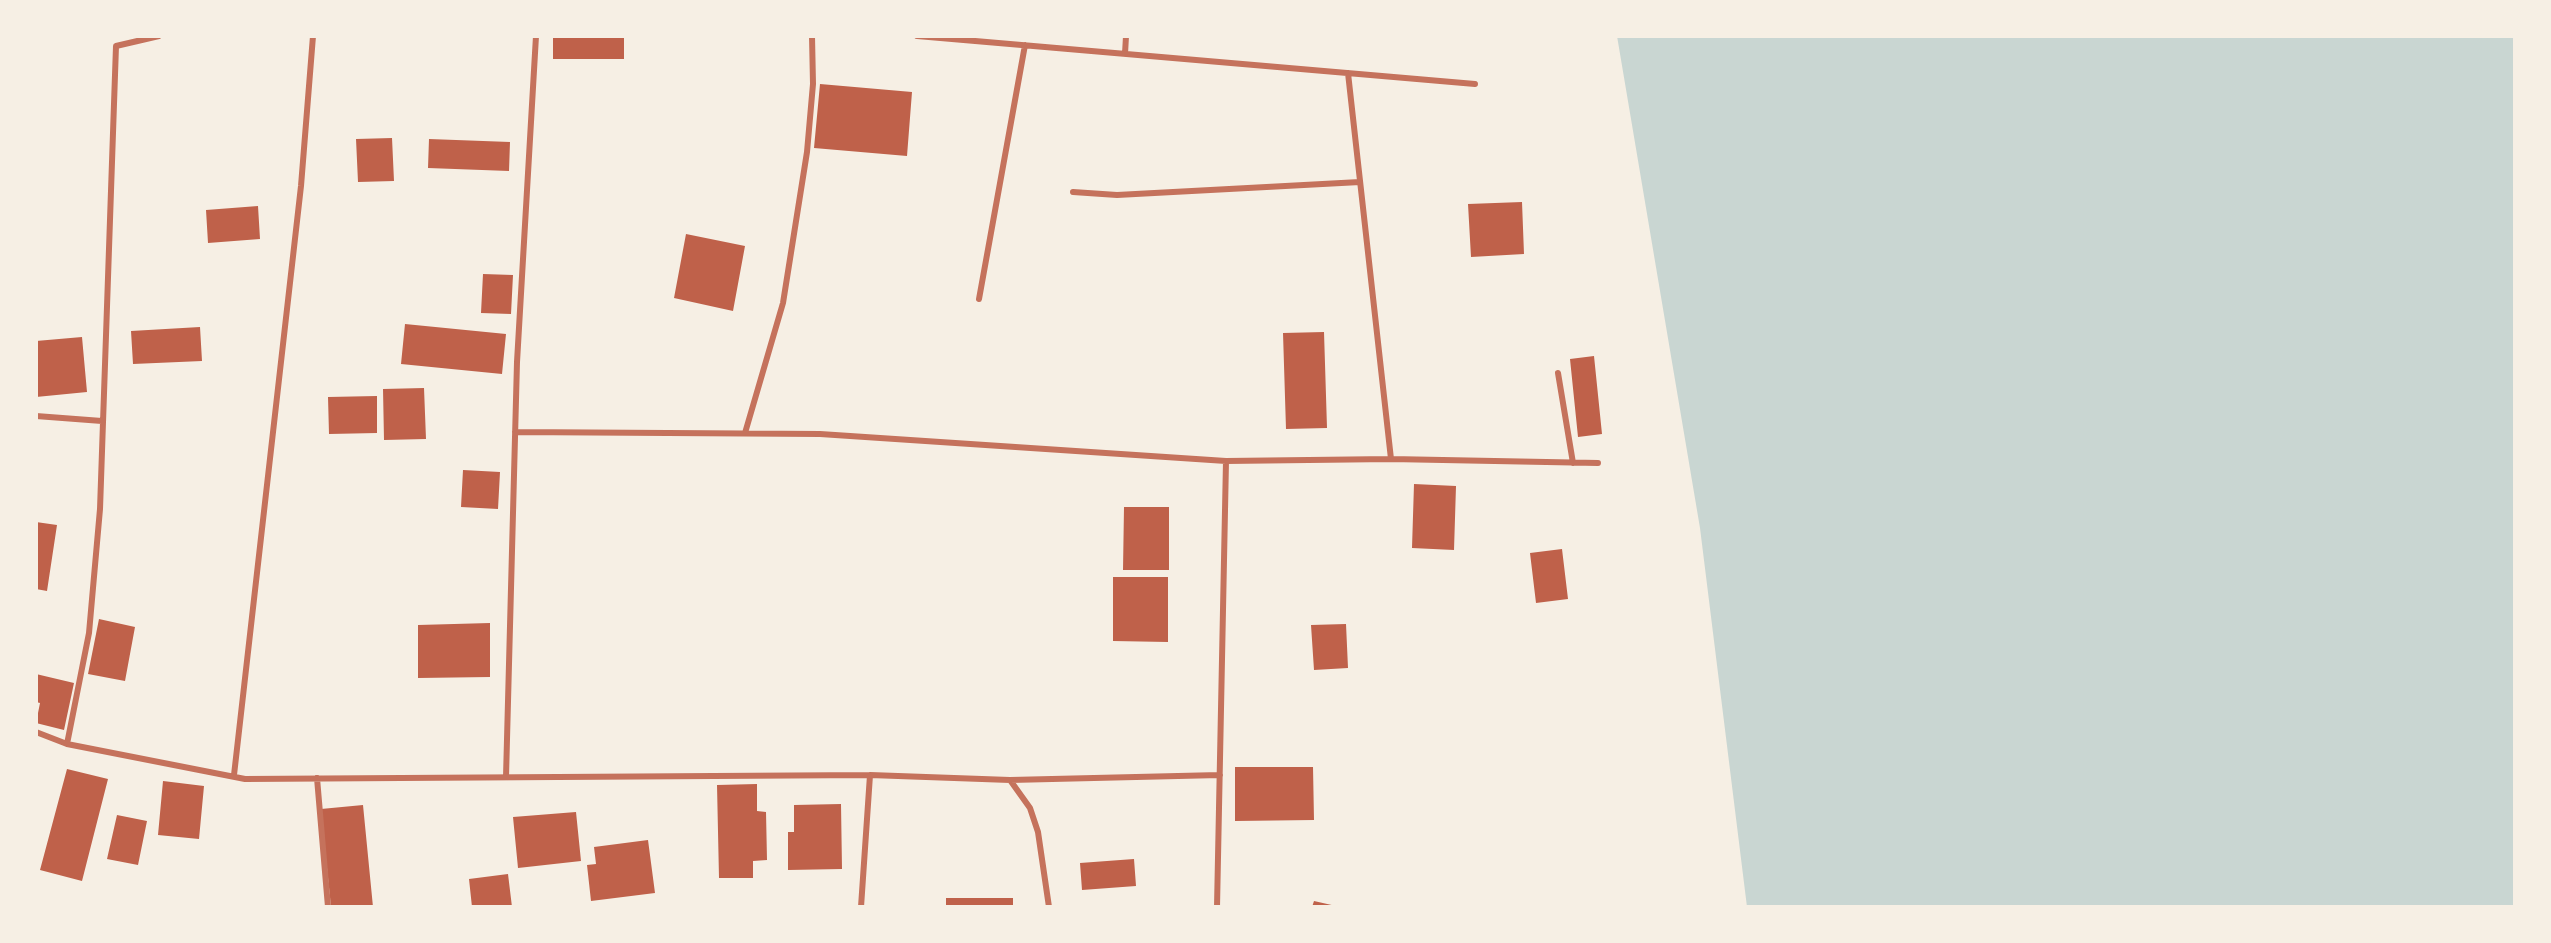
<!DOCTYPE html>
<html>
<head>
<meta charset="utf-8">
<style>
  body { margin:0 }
  #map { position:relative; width:2551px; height:943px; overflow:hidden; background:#f6efe4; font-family:"Archivo Narrow",sans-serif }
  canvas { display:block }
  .frame { position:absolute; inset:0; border:38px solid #f6efe4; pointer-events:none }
</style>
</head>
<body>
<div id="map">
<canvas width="2551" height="943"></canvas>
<div class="frame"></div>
</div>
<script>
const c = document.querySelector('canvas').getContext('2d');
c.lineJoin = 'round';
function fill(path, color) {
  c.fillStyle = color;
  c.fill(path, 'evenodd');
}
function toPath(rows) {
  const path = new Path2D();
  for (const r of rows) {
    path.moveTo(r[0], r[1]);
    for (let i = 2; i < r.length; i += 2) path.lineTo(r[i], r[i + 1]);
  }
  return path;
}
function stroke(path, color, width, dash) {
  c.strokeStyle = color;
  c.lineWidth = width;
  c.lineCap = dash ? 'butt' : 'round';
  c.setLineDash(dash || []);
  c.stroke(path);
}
const water = toPath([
  [1617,36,2515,36,2515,907,1747,907,1700,528]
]);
const building = toPath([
  [553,36,624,36,624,59,553,59],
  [820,84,912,92,907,156,814,148],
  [392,138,394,181,358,182,356,139],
  [429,139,510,142,509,171,428,168],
  [1522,202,1524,254,1471,257,1468,204],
  [258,206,260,239,208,243,206,210],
  [686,234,745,246,733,311,674,298],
  [483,274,513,275,511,314,481,313],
  [405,324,506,334,502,374,401,364],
  [200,327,202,361,133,364,131,331],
  [1324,332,1327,428,1286,429,1283,333],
  [82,337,87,392,36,397,36,341],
  [1594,356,1602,434,1578,437,1570,359],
  [424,388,426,439,384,440,383,389],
  [377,396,377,433,329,434,328,397],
  [463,470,500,472,498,509,461,507],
  [1414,484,1456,486,1454,550,1412,548],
  [1124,507,1169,507,1169,570,1123,570],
  [36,522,57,525,47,591,36,589],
  [1562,549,1568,599,1536,603,1530,553],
  [1113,577,1168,577,1168,642,1113,641],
  [99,619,135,627,125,681,88,674],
  [490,623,490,677,418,678,418,625],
  [1346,624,1348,668,1314,670,1311,625],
  [36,674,74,683,64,730,36,723,40,703,36,702],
  [1235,767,1313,767,1314,820,1235,821],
  [67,769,108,779,82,881,40,870],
  [163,781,204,786,199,839,158,835],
  [757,784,757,811,766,812,767,860,753,861,753,878,719,878,717,785],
  [841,804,842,869,788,870,788,832,794,832,794,805],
  [363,805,373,907,331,907,321,809],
  [576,812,581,861,518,868,513,817],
  [117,815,147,821,138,865,107,859],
  [648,840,655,893,591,901,587,865,596,864,594,847],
  [1134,859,1136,886,1082,890,1080,863],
  [508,874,512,907,472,907,469,879],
  [946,898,1013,898,1013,907,946,907],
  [1314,901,1336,906,1335,907,1312,907]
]);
const minor = toPath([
  [917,36,1475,84],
  [1125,54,1126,36],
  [1348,73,1391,459],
  [1073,192,1117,195,1360,182],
  [979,299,1025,45],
  [1558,373,1573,463],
  [36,416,102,421],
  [515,432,820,434,1226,461,1391,459,1598,463],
  [745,433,783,303,807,152,813,84,812,36],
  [36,732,67,744,245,779,870,775,861,907],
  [67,744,89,633,100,509,116,46,159,36],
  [234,775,301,186,313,36],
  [870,775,1010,780,1030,808,1038,832,1049,907],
  [506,777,517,362,536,36],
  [317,778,328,907],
  [1010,780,1220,775],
  [1217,907,1226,461]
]);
fill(water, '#c9d6d2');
fill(building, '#bf614a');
stroke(minor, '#c5725c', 6);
</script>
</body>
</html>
